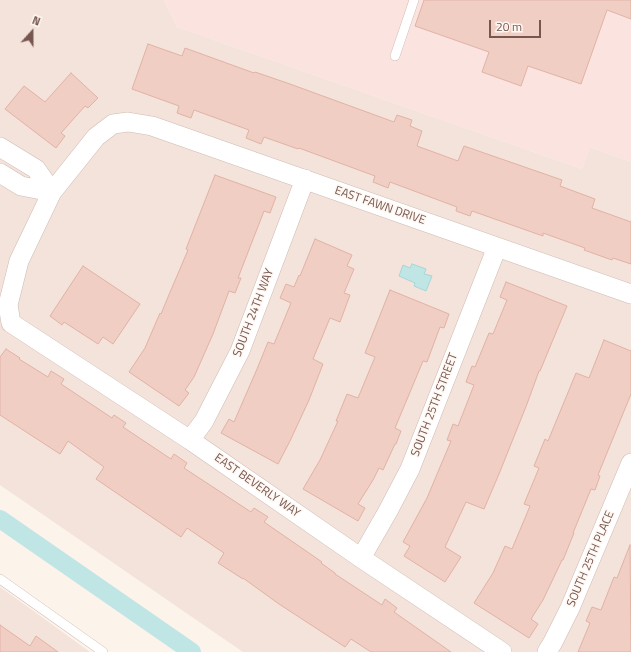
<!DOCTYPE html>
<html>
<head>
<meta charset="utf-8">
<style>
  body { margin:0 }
  #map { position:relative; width:631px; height:652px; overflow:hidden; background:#fcf3eb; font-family:"Titillium Web",sans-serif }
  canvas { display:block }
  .north { position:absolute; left:12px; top:12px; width:40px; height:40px; -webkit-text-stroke:3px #fef7f2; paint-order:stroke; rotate:21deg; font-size:11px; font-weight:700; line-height:16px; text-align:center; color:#76564f }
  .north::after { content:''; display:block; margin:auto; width:14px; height:18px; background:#76564f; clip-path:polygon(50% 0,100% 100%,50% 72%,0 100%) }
  .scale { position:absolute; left:489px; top:20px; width:52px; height:18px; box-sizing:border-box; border:2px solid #76564f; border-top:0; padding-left:5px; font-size:12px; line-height:14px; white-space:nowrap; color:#76564f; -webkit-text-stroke:3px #fef7f2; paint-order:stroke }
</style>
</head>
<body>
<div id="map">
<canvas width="631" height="652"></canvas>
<div class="north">N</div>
<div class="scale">20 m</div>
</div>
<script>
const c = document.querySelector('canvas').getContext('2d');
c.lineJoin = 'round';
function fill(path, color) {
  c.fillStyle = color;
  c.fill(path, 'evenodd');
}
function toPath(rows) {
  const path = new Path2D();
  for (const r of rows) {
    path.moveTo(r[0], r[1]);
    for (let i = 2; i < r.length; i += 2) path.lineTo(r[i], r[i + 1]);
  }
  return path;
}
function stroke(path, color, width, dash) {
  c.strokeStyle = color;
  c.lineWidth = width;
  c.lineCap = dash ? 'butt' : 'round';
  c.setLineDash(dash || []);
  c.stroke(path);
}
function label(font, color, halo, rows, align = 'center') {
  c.font = font + ' "Titillium Web",sans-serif';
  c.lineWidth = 3;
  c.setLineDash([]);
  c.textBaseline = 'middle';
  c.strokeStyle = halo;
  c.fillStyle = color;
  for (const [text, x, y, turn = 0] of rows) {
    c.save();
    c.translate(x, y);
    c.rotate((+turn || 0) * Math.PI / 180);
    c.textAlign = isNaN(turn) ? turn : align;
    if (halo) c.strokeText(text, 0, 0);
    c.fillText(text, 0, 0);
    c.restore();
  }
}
const residential = toPath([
  [0,0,164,0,177,27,582,169,590,147,631,162,631,652,243,652,0,485],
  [0,587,39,615,90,652,0,652]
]);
const commercial = toPath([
  [164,0,631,0,631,162,590,147,582,169,177,27]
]);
const water = toPath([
  [412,264,426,269,424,274,432,276,426,291,414,286,415,283,399,276,403,265,410,268,412,264]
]);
const canal = toPath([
  [0,519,192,652]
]);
const building = toPath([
  [424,0,631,0,631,19,607,10,581,84,528,66,521,86,482,72,489,52,415,26,424,0],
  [148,44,182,56,185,48,254,73,255,72,290,84,394,122,397,115,412,120,410,126,422,131,417,146,458,161,464,146,562,180,560,186,595,199,592,208,631,222,631,264,613,258,612,260,584,250,585,248,543,233,543,236,472,211,470,216,456,211,457,207,390,182,388,188,373,182,375,176,299,148,298,149,264,137,261,144,246,138,249,130,194,110,191,118,177,113,179,106,132,89,148,44],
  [71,73,98,98,88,108,85,106,61,133,65,136,56,148,5,109,24,86,45,102,71,73],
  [215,175,276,197,270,213,264,211,238,278,241,278,235,293,229,291,213,334,194,377,185,390,189,393,179,406,129,372,145,348,160,313,161,314,168,297,188,250,186,249,215,175],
  [315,239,352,255,347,266,354,269,344,293,350,295,340,322,330,318,313,359,323,364,309,400,290,441,278,464,221,433,229,419,234,422,257,369,268,342,274,344,291,303,280,298,286,284,294,287,299,275,300,276,315,239],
  [83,266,140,304,113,344,103,337,98,344,64,322,62,325,50,316,83,266],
  [506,282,567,306,540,371,539,371,527,404,499,474,484,509,466,502,445,547,461,557,445,582,404,556,410,546,403,542,427,498,451,441,447,440,453,424,458,426,474,385,466,382,472,366,475,367,489,333,493,334,507,300,500,297,506,282],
  [390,290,449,314,444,328,440,327,427,362,423,361,395,428,401,431,396,444,395,444,383,470,379,468,373,480,358,504,365,508,358,521,303,489,320,460,338,421,336,421,347,394,358,398,375,357,365,353,390,290],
  [604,340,631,351,631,394,598,475,600,476,595,490,591,489,573,533,574,533,563,560,562,560,543,600,531,619,538,624,529,638,474,603,493,573,505,546,512,549,530,506,524,504,539,468,534,466,545,439,548,441,576,373,589,378,604,340],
  [6,349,20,358,19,359,48,377,51,371,64,379,61,384,112,418,114,415,126,423,123,427,171,459,174,454,187,463,184,468,251,512,254,508,268,517,264,522,322,562,321,563,335,573,335,574,382,605,385,599,397,608,394,612,451,652,371,652,351,639,345,647,279,604,243,578,243,579,218,563,224,553,187,528,181,537,96,479,104,467,68,441,60,454,0,415,0,357,6,349],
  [630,545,631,652,578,652,590,623,586,621,592,607,601,610,614,577,617,578,630,545],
  [0,625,30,646,36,636,58,652,0,652,0,625]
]);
const service = toPath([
  [395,56,414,0],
  [0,579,103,652]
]);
const minor = toPath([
  [0,147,36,169,52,192],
  [0,173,21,186,52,192],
  [190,440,204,421,240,351,305,179],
  [361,558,388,511,410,469,497,247],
  [502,652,361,558,190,440,11,323,8,305,19,261,52,192,96,137,113,124,128,122,152,126,631,294],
  [547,652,553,642,570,608,631,463]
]);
const streetNames = [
  ["EAST FAWN DRIVE",380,206,19],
  ["SOUTH 24TH WAY",254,313,-69],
  ["SOUTH 25TH STREET",435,405,-69],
  ["EAST BEVERLY WAY",257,486,35],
  ["SOUTH 25TH PLACE",591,559,-67]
];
fill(residential, '#f3e3da');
fill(commercial, '#fbe3e0');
fill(water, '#c0e5e5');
stroke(water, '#a6d7d6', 1);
stroke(canal, '#c0e5e5', 18);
fill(building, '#f0cec4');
stroke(building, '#e2b2a5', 1);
stroke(service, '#d0bbb3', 10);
stroke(minor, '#d0bbb3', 20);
stroke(service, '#fff', 9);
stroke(minor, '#fff', 19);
label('12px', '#76564f', '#fef7f2', streetNames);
</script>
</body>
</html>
